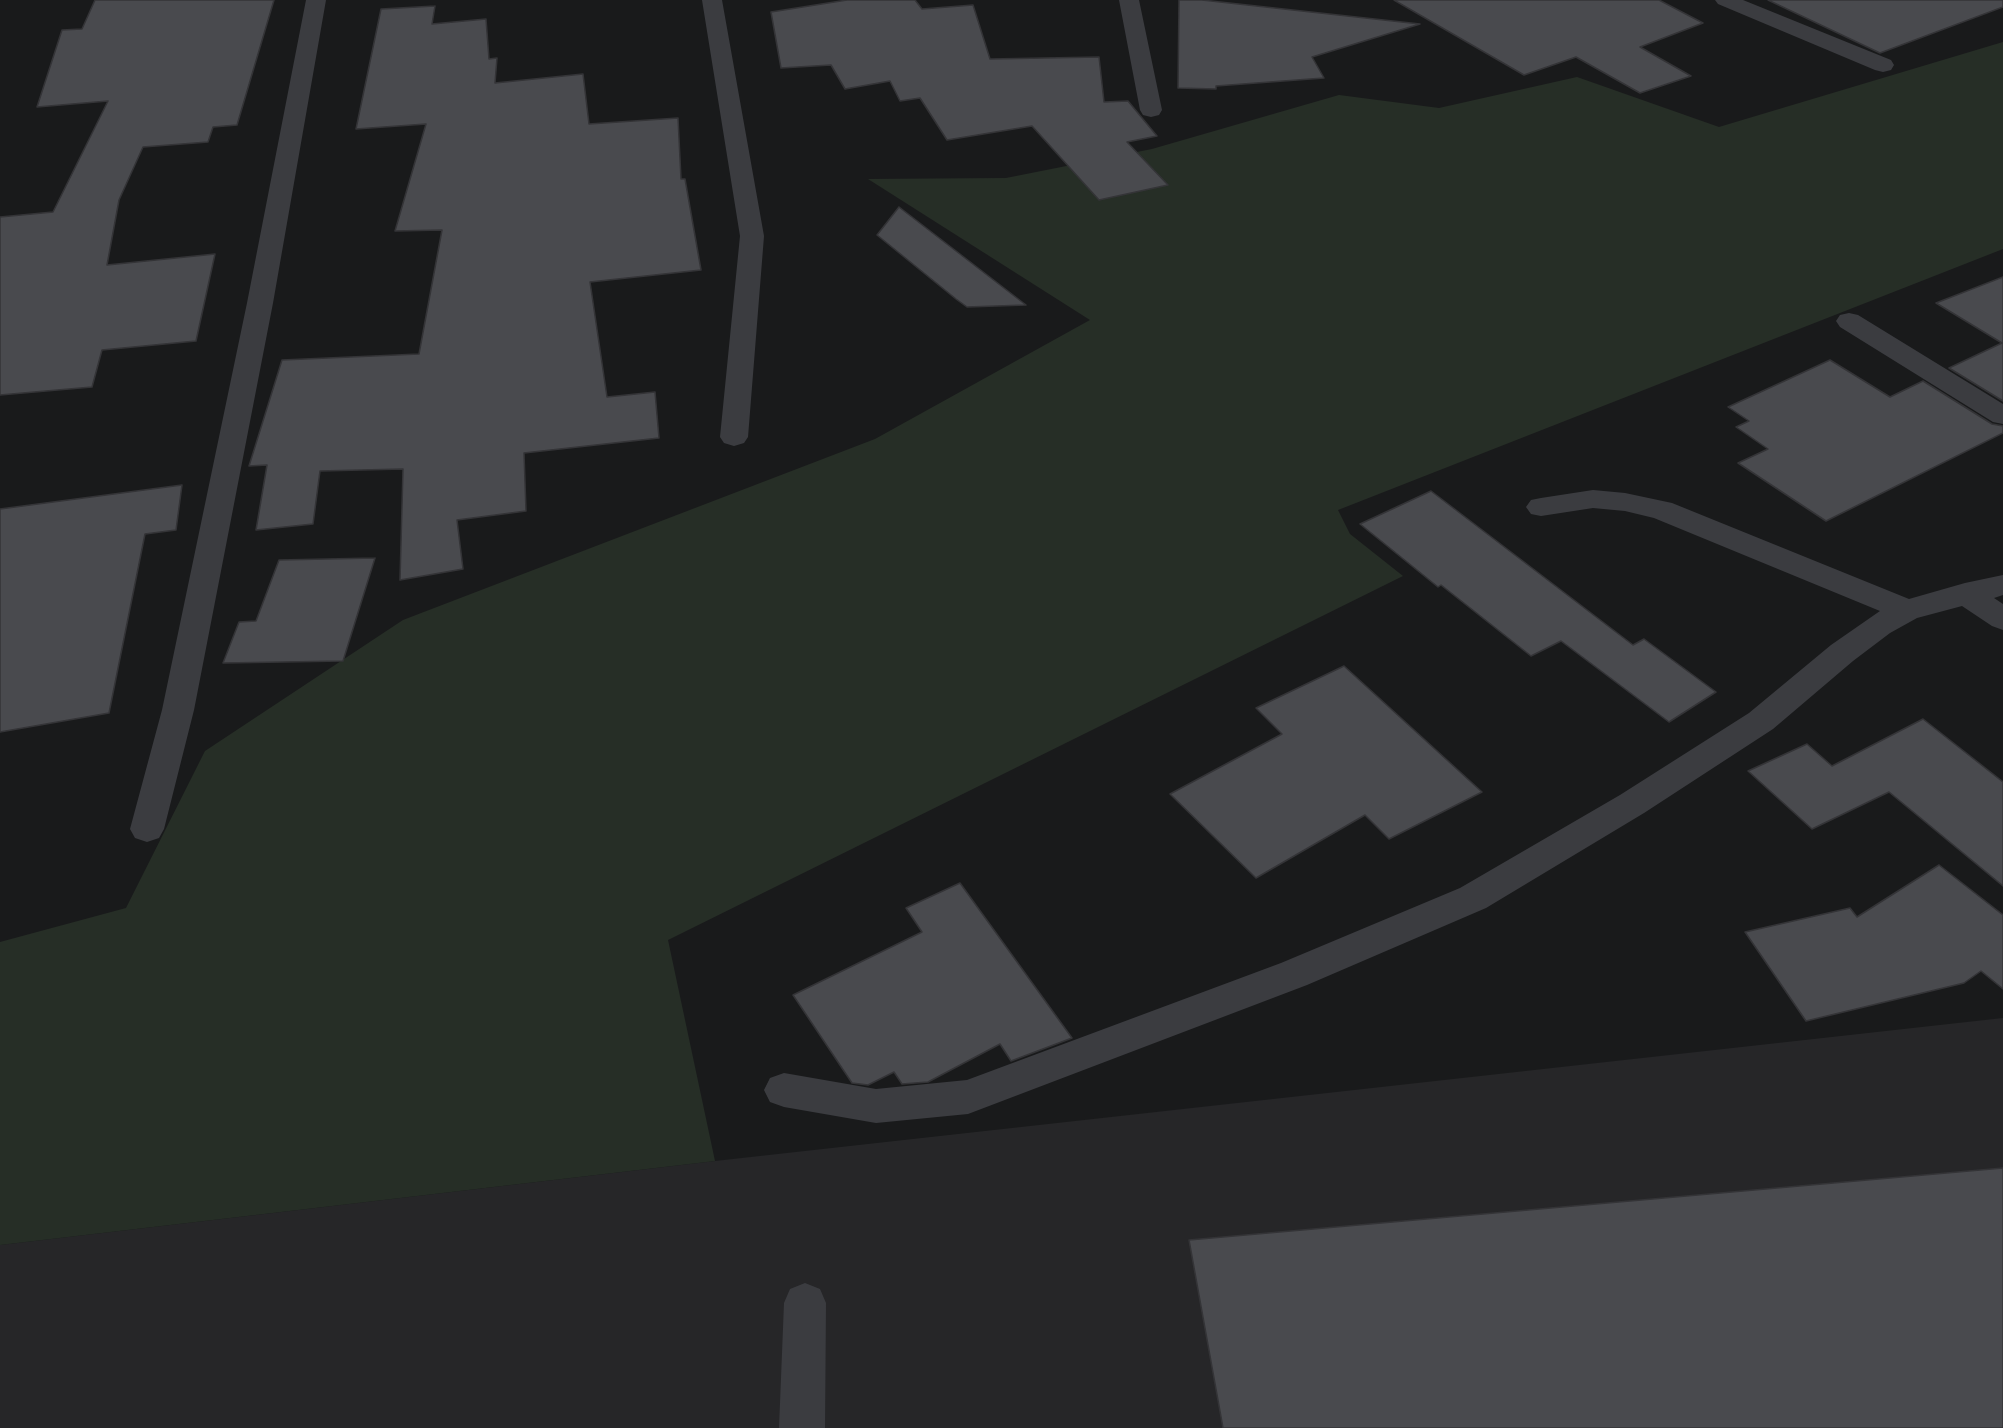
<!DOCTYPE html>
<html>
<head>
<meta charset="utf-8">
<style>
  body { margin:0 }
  canvas { display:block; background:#191a1b }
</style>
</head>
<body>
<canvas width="2003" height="1428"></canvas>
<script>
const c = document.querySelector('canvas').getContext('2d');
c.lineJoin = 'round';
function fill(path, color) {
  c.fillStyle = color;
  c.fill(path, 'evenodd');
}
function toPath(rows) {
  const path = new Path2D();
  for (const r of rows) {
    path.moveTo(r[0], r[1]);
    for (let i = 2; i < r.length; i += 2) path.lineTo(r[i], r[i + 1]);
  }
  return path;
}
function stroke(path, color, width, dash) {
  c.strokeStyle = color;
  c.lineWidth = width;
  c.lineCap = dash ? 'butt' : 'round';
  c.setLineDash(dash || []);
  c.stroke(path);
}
const built = toPath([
  [2003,1018,2003,1428,0,1428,0,1245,715,1161]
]);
const green = toPath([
  [2003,42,2003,249,1338,510,1350,534,1403,576,668,940,715,1161,0,1245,0,942,126,908,205,751,403,620,875,439,1090,320,868,179,1006,178,1152,149,1339,95,1439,108,1577,77,1719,127]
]);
const building = toPath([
  [95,0,274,0,237,125,213,127,208,142,143,147,119,200,107,265,215,254,196,341,102,350,92,387,0,395,0,217,53,212,108,101,37,107,62,30,82,29,95,0],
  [847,0,915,0,922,9,973,5,990,59,1099,57,1104,102,1128,101,1157,136,1127,142,1168,185,1099,200,1032,126,947,140,920,98,900,101,890,81,845,89,831,65,781,68,771,12,847,0],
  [1179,0,1202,0,1420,24,1312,57,1324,78,1216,86,1216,89,1178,88,1179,0],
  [1394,0,1659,0,1703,23,1640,47,1691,76,1640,93,1576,57,1524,75,1394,0],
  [1768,0,2003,0,2003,7,1880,53,1768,0],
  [435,6,432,24,486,19,489,59,497,58,495,83,583,74,589,124,678,118,681,179,685,179,701,270,590,282,607,397,655,392,659,438,524,453,526,511,457,520,463,569,400,580,403,469,320,471,313,524,256,530,267,465,249,466,282,360,419,354,442,230,395,231,426,124,356,129,381,9,435,6],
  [899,207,1026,305,967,307,956,299,877,235,899,207],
  [2003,277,2003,401,1949,368,2002,343,1936,303,2003,277],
  [1830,360,1890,397,1923,381,1992,424,2003,426,2003,433,1826,521,1738,463,1768,449,1736,427,1749,421,1728,407,1830,360],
  [182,485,176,530,145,534,109,713,0,732,0,509,182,485],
  [1431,491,1633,645,1644,639,1716,692,1669,722,1561,641,1531,656,1441,585,1438,587,1360,524,1431,491],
  [375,558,343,661,223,663,239,622,256,621,279,560,375,558],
  [1344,666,1482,792,1389,839,1365,815,1256,878,1170,794,1282,734,1256,708,1344,666],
  [1923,719,2003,782,2003,886,1889,792,1812,829,1748,771,1807,744,1832,766,1923,719],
  [1939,865,2003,915,2003,989,1981,971,1964,983,1806,1021,1745,932,1850,908,1857,917,1939,865],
  [960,883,1072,1038,1011,1061,1000,1044,928,1082,902,1084,894,1072,868,1085,852,1083,793,995,922,932,906,908,960,883],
  [2003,1168,2003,1428,1223,1428,1189,1240,2003,1168]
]);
const minor = toPath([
  [306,0,326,0,273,303,194,710,164,829,159,838,147,842,135,838,130,829,162,710,247,303,306,0],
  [702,0,722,0,764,236,748,437,744,443,734,446,724,443,720,437,740,236,702,0],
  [1119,0,1139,0,1162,110,1159,115,1151,117,1143,115,1140,110,1119,0],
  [1715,0,1743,0,1891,60,1894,65,1891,70,1883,72,1875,70,1718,4,1715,0],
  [1849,313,1858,315,2003,404,2003,424,1993,422,1840,327,1836,321,1840,315,1849,313],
  [1593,490,1625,493,1672,503,1909,599,1965,583,2003,575,2003,595,1994,598,2003,604,2003,630,1992,626,1962,606,1917,618,1890,633,1853,661,1773,729,1644,813,1486,908,1307,985,968,1114,876,1123,784,1107,770,1102,764,1090,770,1078,784,1073,876,1089,967,1080,1281,963,1460,888,1620,795,1749,713,1831,645,1880,611,1654,518,1625,511,1593,508,1541,516,1531,514,1526,507,1531,500,1541,498,1593,490],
  [805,1283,820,1289,826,1303,825,1428,779,1428,784,1303,790,1289,805,1283]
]);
fill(built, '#262628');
fill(green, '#262e26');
fill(building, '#494a4e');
stroke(building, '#343437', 1.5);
fill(minor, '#3b3c40');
</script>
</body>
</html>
